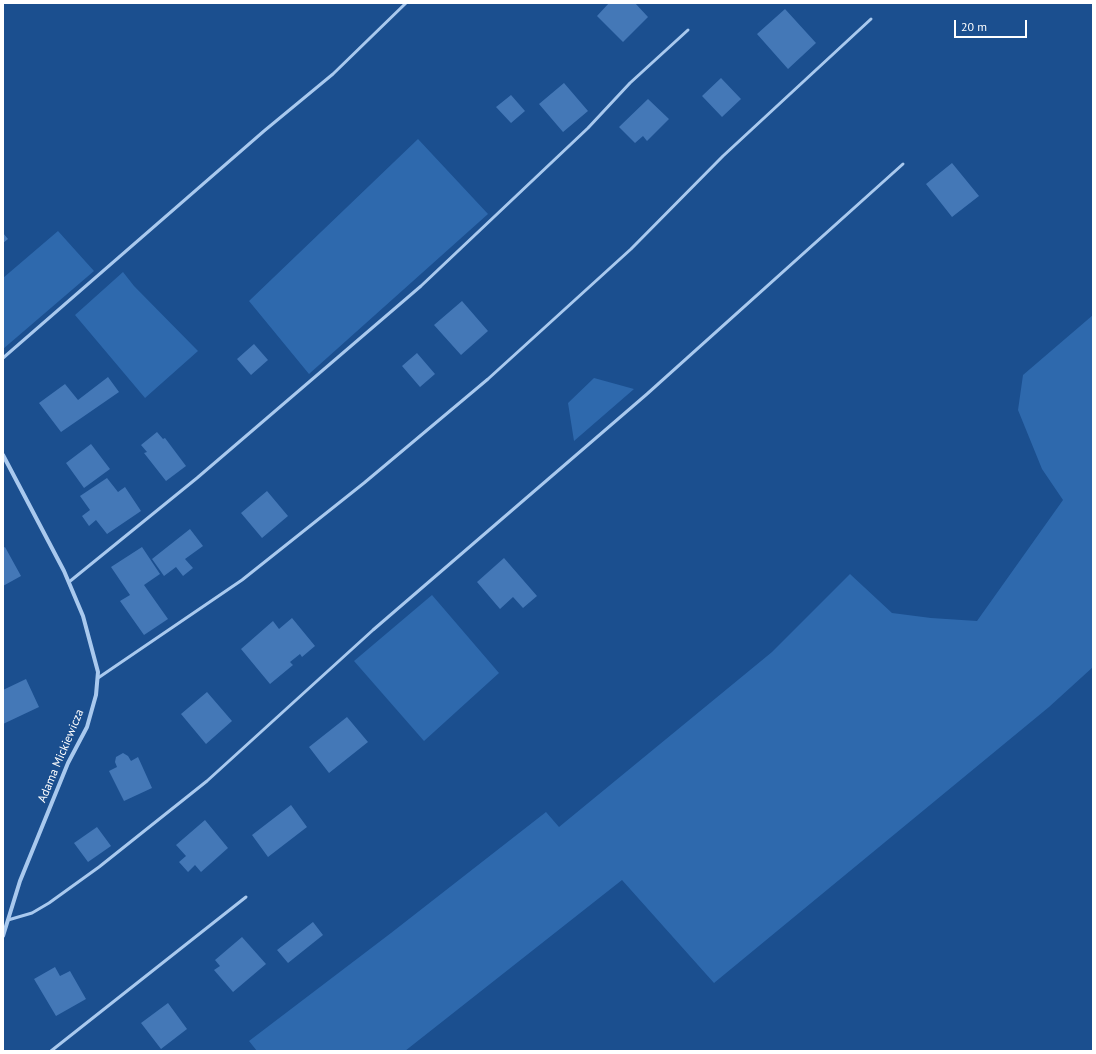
<!DOCTYPE html>
<html>
<head>
<meta charset="utf-8">
<style>
  body { margin:0 }
  #map { position:relative; width:1096px; height:1054px; overflow:hidden; background:#1b4f8f; font-family:"PT Sans",sans-serif }
  canvas { display:block }
  .frame { position:absolute; inset:0; border:4px solid #fff; pointer-events:none }
  .scale { position:absolute; left:954px; top:20px; width:73px; height:18px; box-sizing:border-box; border:2px solid #fff; border-top:0; padding-left:5px; font-size:12px; line-height:14px; white-space:nowrap; color:#fff; -webkit-text-stroke:3px #1b4f8f; paint-order:stroke }
</style>
</head>
<body>
<div id="map">
<canvas width="1096" height="1054"></canvas>
<div class="frame"></div>
<div class="scale">20 m</div>
</div>
<script>
const c = document.querySelector('canvas').getContext('2d');
c.lineJoin = 'round';
function fill(path, color) {
  c.fillStyle = color;
  c.fill(path, 'evenodd');
}
function toPath(rows) {
  const path = new Path2D();
  for (const r of rows) {
    path.moveTo(r[0], r[1]);
    for (let i = 2; i < r.length; i += 2) path.lineTo(r[i], r[i + 1]);
  }
  return path;
}
function stroke(path, color, width, dash) {
  c.strokeStyle = color;
  c.lineWidth = width;
  c.lineCap = dash ? 'butt' : 'round';
  c.setLineDash(dash || []);
  c.stroke(path);
}
function label(font, color, halo, rows, align = 'center') {
  c.font = font + ' "PT Sans",sans-serif';
  c.lineWidth = 3;
  c.setLineDash([]);
  c.textBaseline = 'middle';
  c.strokeStyle = halo;
  c.fillStyle = color;
  for (const [text, x, y, turn = 0] of rows) {
    c.save();
    c.translate(x, y);
    c.rotate((+turn || 0) * Math.PI / 180);
    c.textAlign = isNaN(turn) ? turn : align;
    if (halo) c.strokeText(text, 0, 0);
    c.fillText(text, 0, 0);
    c.restore();
  }
}
const green = toPath([
  [418,139,488,214,309,374,249,301],
  [58,231,94,271,3,349,3,278],
  [123,272,134,286,198,351,145,398,75,315],
  [1093,315,1093,667,1049,707,714,983,622,880,405,1051,257,1051,249,1041,391,933,546,812,559,827,772,652,850,574,892,613,931,618,977,621,1063,500,1042,469,1018,410,1023,375],
  [594,378,634,389,574,441,568,403],
  [432,595,499,673,424,741,354,661]
]);
const building = toPath([
  [609,3,635,3,648,17,623,42,597,16],
  [785,9,816,43,788,69,757,34],
  [721,78,741,99,722,117,702,96],
  [564,83,588,111,563,132,539,104],
  [511,95,525,111,511,123,496,107],
  [648,99,669,119,647,141,643,136,635,143,619,127],
  [952,163,979,196,952,217,926,184],
  [3,233,8,239,3,243],
  [462,301,488,331,461,355,434,325],
  [254,344,268,360,251,375,237,359],
  [417,353,435,374,420,387,402,366],
  [108,377,119,392,61,432,39,403,65,384,78,400],
  [157,432,163,439,165,438,186,466,166,481,144,453,147,452,141,445],
  [91,444,110,469,84,488,66,463],
  [107,478,118,492,125,487,141,511,107,534,96,520,89,526,82,516,90,510,80,496],
  [267,491,288,516,262,538,241,513],
  [190,529,203,546,185,559,193,568,183,576,176,567,164,576,152,559],
  [5,547,21,576,3,586,3,548],
  [142,547,160,574,144,585,168,619,144,635,120,601,130,595,111,567],
  [504,558,537,596,523,608,513,597,500,609,477,582],
  [292,618,315,646,302,657,300,654,290,662,293,665,270,684,241,649,273,621,279,629],
  [26,679,39,707,3,724,3,690],
  [207,692,232,721,206,744,181,714],
  [347,717,368,742,329,773,309,747],
  [123,753,128,756,131,761,138,757,152,788,124,801,109,771,117,767,115,762,116,757],
  [291,805,307,827,268,857,252,835],
  [205,820,228,848,201,872,195,865,188,872,179,862,186,856,176,845],
  [97,827,111,846,88,862,74,843],
  [313,922,323,935,288,963,277,950],
  [242,937,266,964,233,992,214,970,220,966,215,960],
  [55,967,60,976,70,971,86,999,56,1016,34,979],
  [168,1003,187,1029,161,1049,141,1023]
]);
const service = toPath([
  [3,358,264,131,333,74,406,3],
  [69,582,197,478,421,286,588,128,630,83,688,30],
  [98,678,242,580,364,483,488,379,631,249,723,156,871,19],
  [8,920,32,913,49,903,99,867,207,781,373,630,647,394,903,164],
  [51,1051,246,897]
]);
const minor = toPath([
  [3,455,64,571,83,616,98,672,96,695,87,727,68,763,20,881,3,936]
]);
const streetNames = [
  ["Adama Mickiewicza",61,756,-67]
];
fill(green, '#2e69ad');
fill(building, '#4478b7');
stroke(service, '#a9c9ee', 3);
stroke(minor, '#a9c9ee', 4);
label('12px', '#fff', '#1b4f8f', streetNames);
</script>
</body>
</html>
